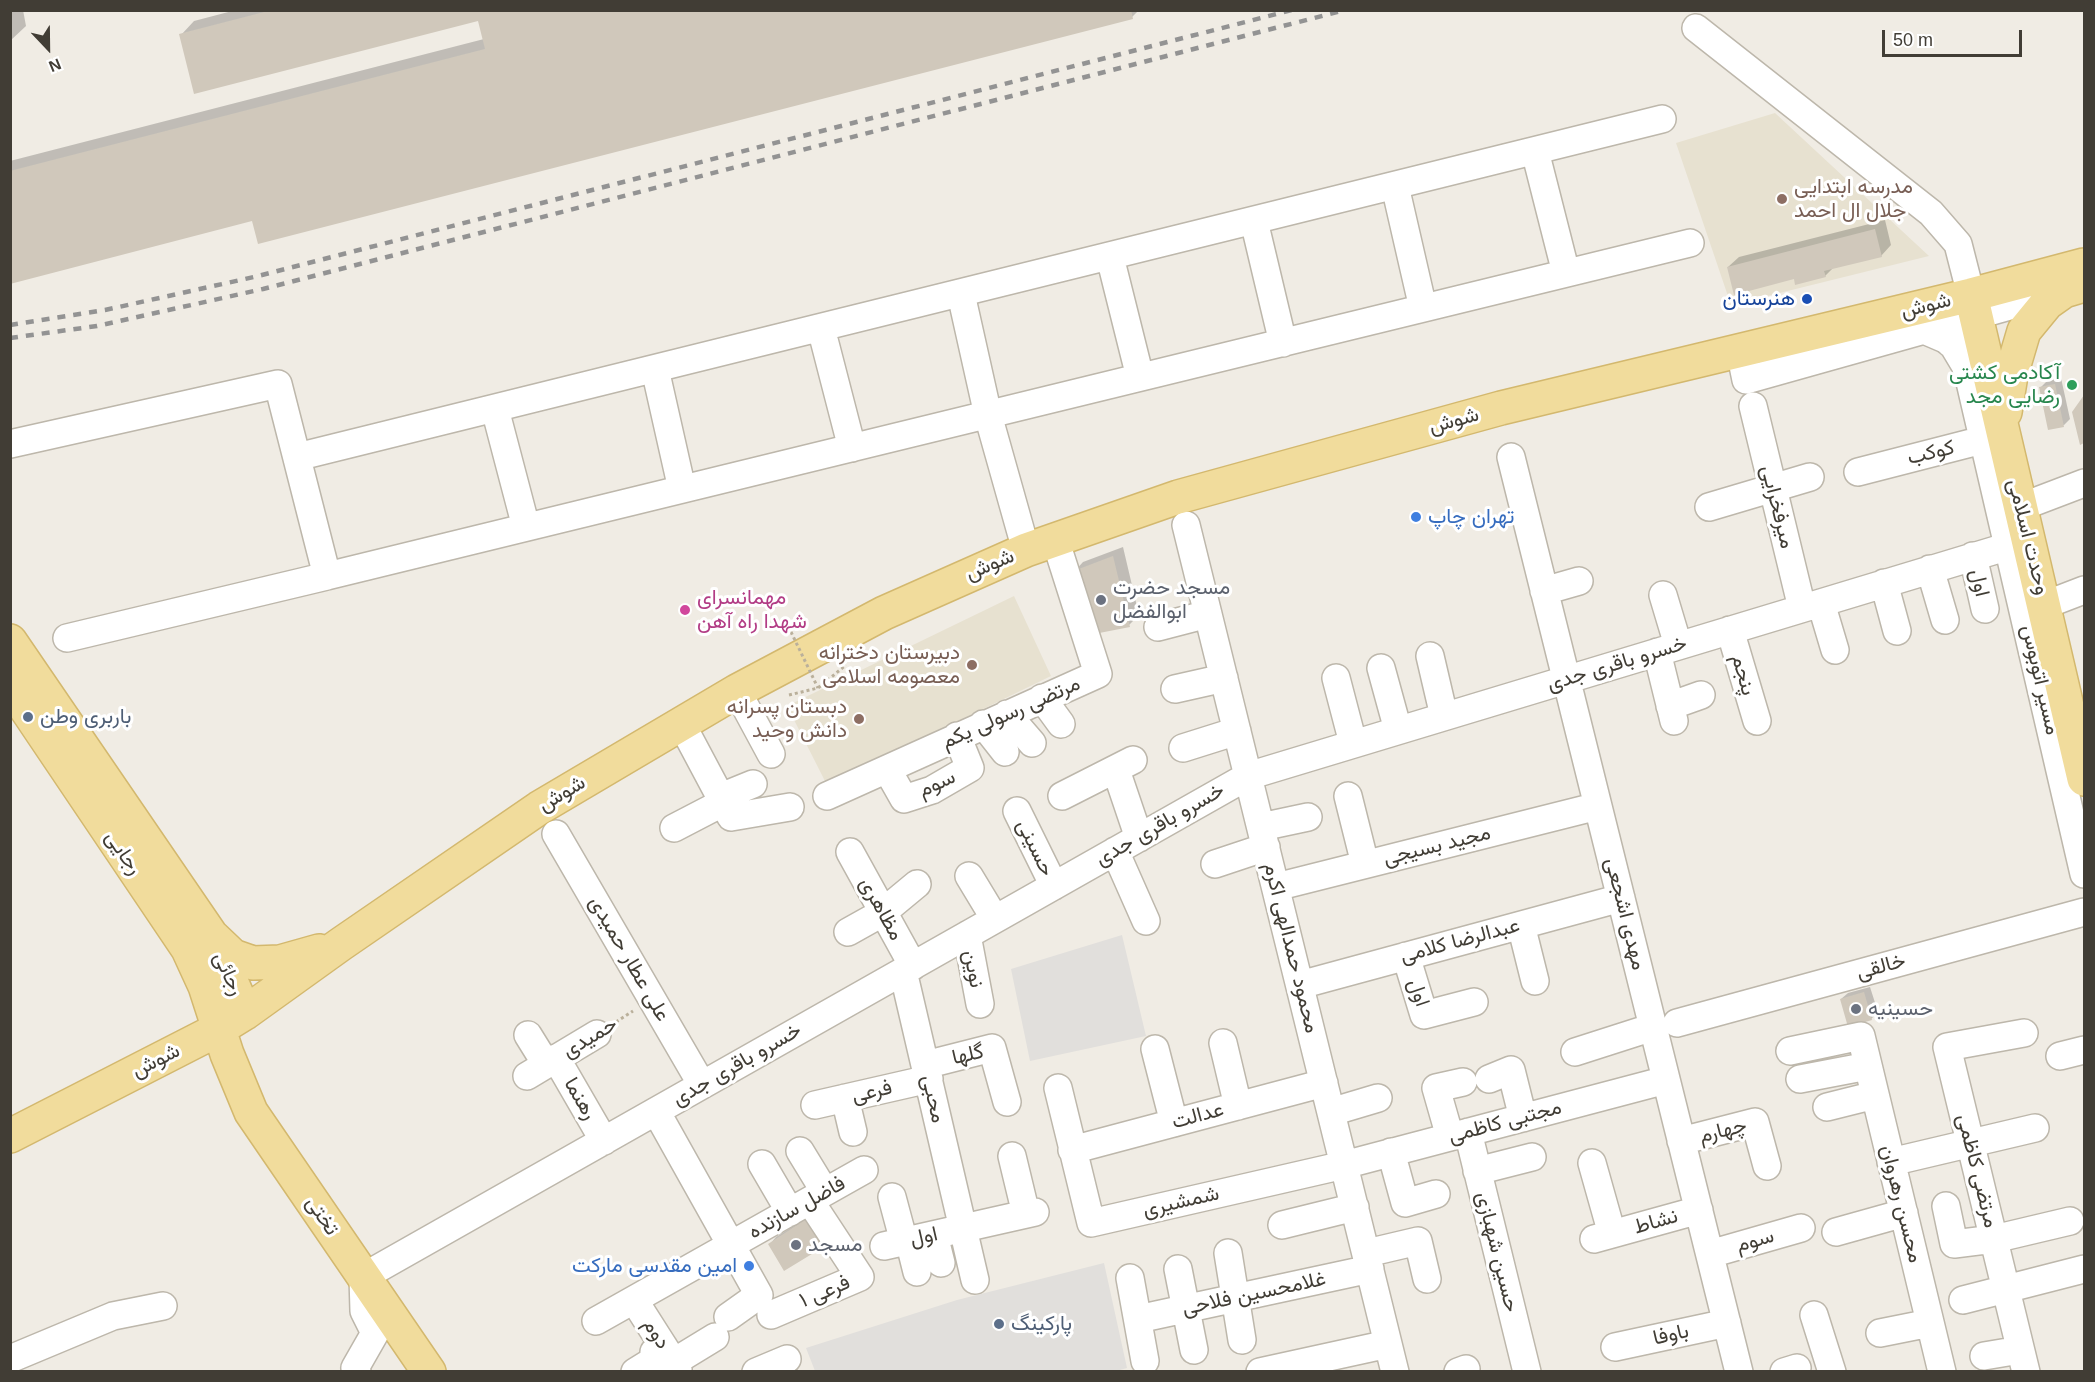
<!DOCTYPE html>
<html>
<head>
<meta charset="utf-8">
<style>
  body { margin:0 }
  #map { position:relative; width:2095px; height:1382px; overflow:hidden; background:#f0ece4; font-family:Helvetica,sans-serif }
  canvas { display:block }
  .frame { position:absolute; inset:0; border:12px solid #413d35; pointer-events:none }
  .north { position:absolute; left:18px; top:18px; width:60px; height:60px; -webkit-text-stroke:4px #fff; paint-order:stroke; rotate:158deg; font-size:16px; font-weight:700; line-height:24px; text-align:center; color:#413d35 }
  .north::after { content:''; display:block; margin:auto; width:21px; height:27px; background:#413d35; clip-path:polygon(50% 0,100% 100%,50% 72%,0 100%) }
  .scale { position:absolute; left:1882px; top:30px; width:140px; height:27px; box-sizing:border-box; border:3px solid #413d35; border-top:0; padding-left:8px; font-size:18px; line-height:21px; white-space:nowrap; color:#413d35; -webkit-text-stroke:4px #fff; paint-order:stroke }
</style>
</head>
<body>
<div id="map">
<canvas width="2095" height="1382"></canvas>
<div class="frame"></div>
<div class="north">N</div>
<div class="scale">50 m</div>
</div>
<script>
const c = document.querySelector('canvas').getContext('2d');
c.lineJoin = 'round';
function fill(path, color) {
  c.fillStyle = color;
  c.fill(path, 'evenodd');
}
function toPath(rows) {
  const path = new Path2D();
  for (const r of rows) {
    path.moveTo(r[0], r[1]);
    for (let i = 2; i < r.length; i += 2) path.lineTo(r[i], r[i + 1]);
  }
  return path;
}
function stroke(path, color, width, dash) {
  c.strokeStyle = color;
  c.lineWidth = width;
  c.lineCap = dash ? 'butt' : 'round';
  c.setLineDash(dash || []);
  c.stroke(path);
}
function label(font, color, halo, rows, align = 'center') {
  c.font = font + ' Helvetica,Vazirmatn,sans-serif';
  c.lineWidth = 6;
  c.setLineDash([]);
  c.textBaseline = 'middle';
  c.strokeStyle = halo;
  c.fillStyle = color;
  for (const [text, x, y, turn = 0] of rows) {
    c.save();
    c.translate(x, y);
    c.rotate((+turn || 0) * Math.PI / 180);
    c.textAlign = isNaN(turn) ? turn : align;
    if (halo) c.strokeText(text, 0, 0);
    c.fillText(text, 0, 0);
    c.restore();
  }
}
const education = toPath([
  [1775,113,1929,256,1731,305,1676,143],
  [1014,596,1051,676,827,785,787,706]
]);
const parking = toPath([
  [1122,935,1146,1036,1030,1061,1011,969],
  [1104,1263,1127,1368,1113,1372,815,1371,806,1348,957,1300]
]);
const shadow = toPath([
  [10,10,23,10,26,26,10,41],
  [236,10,1139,10,1132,17,254,219,10,282,10,161,484,39,479,19,181,35,194,21],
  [1885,220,1891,245,1881,256,1834,267,1825,276,1795,277,1728,267,1739,257],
  [2061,378,2070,419,2064,425,2050,429,2040,388,2047,381],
  [2084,397,2084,442,2081,443,2074,412],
  [1123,547,1139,615,1129,625,1073,573,1083,562],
  [1870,987,1878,1012,1871,1019,1841,999,1848,993],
  [815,1213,785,1269,770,1244,776,1237]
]);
const building = toPath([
  [272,10,1131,10,1133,19,258,244,252,221,10,284,10,171,485,49,478,21,194,94,179,34],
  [1875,229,1882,257,1824,271,1826,277,1795,285,1794,279,1734,295,1727,267],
  [2055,384,2064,427,2048,430,2039,387],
  [2084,395,2084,443,2080,445,2072,412],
  [1113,556,1130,627,1089,635,1071,572],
  [1864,992,1872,1020,1848,1027,1840,999],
  [808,1218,825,1246,784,1271,768,1244]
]);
const path = toPath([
  [789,695,818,688,846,665],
  [616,1022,633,1011]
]);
const minor = toPath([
  [1696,28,1931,213,1958,244,1971,295,1950,343],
  [1535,151,1566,273],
  [1395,186,1423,308],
  [1254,221,1283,343],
  [1110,257,1140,377],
  [961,294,988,415,1026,550],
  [821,328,852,448],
  [1924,330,1945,339,1953,345,1965,365,1970,382,2084,874],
  [1740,351,1746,380,2063,291],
  [655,369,682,489],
  [1753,406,1802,608],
  [495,409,526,527],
  [10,444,278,384,327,576,1690,243],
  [297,457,1662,119],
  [1511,457,1739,1372],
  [1858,472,2002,435],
  [1709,507,1810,477],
  [2021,507,2084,483],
  [1186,525,1395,1372],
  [1973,556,1985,609],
  [1930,569,1945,620],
  [1884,583,1897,631],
  [1544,591,1579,581],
  [1663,595,1678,645],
  [1821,603,1835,650],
  [2045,605,2084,590],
  [1158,627,1208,614],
  [1730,630,1757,721],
  [67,638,327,576],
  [1657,652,1674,721],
  [1430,656,1444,716],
  [1381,668,1398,730],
  [1336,678,1353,743],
  [1175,689,1224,678],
  [737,691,771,754],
  [1042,698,1061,724],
  [1670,706,1701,695],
  [1007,714,1032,743],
  [681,723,731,817,790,807],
  [983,724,1005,752],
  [1183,748,1237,731],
  [887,769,904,799,932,790,970,768,957,736],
  [1116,770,1139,838],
  [827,796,1098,674,1055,539],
  [1062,796,1133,760],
  [1348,796,1365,864],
  [721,797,753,784],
  [1017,811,1054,886],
  [1261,827,1308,817],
  [674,828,724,802],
  [556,834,702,1085],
  [1115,851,1146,921],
  [850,852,913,966],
  [1215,864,1266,847],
  [969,876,995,919],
  [1276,887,1598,806],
  [1521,925,1535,981],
  [848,932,882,913,917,884],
  [967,935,980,1004],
  [1406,956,1424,1015,1474,1002],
  [903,971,975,1280],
  [1300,985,1621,898],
  [1677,1023,2084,912],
  [2024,1033,1947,1047,2026,1372],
  [528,1035,546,1064],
  [1223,1043,1238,1106],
  [1155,1049,1174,1123],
  [1790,1051,1861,1036,1942,1372],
  [1575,1052,1653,1027],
  [2060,1056,2084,1050],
  [556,1058,604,1141],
  [925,1065,992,1048,1007,1102],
  [527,1076,597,1034],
  [1489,1079,1511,1070,1523,1118],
  [1800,1079,1868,1066],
  [1058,1088,1091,1223,1344,1165,1666,1080],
  [845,1098,853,1132],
  [815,1105,929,1079],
  [1827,1107,1875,1095],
  [656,1111,759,1295,728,1317],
  [1331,1112,1378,1098],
  [1468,1132,1527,1372],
  [1450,1137,1436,1088,1463,1082],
  [1681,1141,1755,1122,1767,1166],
  [1072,1150,1324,1083],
  [800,1151,825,1192],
  [1391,1152,1405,1203,1436,1194],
  [1012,1156,1026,1214],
  [1891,1162,2035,1128],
  [1592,1163,1612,1234],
  [762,1164,790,1212],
  [1477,1171,1532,1157],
  [892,1197,904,1242],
  [1946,1206,1954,1244,1994,1239,2070,1221],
  [1282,1225,1355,1207],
  [1836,1232,1904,1213],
  [934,1235,941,1263],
  [1594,1239,1699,1210],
  [909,1240,917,1272],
  [884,1246,1035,1212],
  [1228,1253,1242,1340],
  [1367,1253,1418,1241,1427,1279],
  [1710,1254,1801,1228],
  [1178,1269,1194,1350],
  [1130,1278,1145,1361],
  [634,1300,678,1369],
  [1963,1300,2084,1269],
  [771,1315,860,1277,810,1201],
  [1814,1315,1832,1372],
  [1138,1319,1370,1269],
  [596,1321,864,1170],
  [1880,1333,1930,1323],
  [1615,1347,1727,1323],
  [1984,1356,2020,1350],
  [10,1359,113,1316,163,1306],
  [674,1362,715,1337],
  [357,1372,355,1368,375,1333,364,1311,363,1277,1248,776,2029,540],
  [635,1372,656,1359,654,1352,664,1347],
  [756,1372,787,1359],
  [1260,1372,1388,1344],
  [1458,1372,1466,1369],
  [1784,1372,1797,1368]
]);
const major = toPath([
  [1971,295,2084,779],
  [2005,412,2011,375,2024,331,2047,303,2064,291,2084,285],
  [10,641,211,935,245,1013],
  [10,685,188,949,205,986,227,1054,251,1112,429,1372],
  [213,937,233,956,253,963,280,962,319,951],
  [10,1136,219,1029,245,1013,341,944,539,808,737,691,884,613,1026,550,1178,497,1501,408,1971,295,2084,265]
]);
const rail = toPath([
  [10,325,105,310,254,277,1292,10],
  [10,338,97,326,263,289,1345,10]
]);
const pathBridge = toPath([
  [791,632,818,688]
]);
const markers = [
  [1782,199,6,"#8d6e63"],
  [1807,299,6,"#1a4fb4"],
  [2072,385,6,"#2e9e5b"],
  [1416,517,6,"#3f7fe0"],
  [1101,600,6,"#6b7280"],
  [685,610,6,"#d1479c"],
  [972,665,6,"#8d6e63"],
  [28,717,6,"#5c6f8a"],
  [859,719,6,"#8d6e63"],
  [1856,1009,6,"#6b7280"],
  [796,1245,6,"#6b7280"],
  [749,1266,6,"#3f7fe0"],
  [999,1324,6,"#5c6f8a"]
];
const educationNames = [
  ["مدرسه ابتدایی",1794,187,"left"],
  ["جلال ال احمد",1794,211,"left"],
  ["دبیرستان دخترانه",960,653],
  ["معصومه اسلامی",960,677],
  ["دبستان پسرانه",847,707],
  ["دانش وحید",847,731]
];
const transitNames = [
  ["هنرستان",1795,299]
];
const streetNames = [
  ["شوش",1926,306,-14],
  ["شوش",1454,421,-15],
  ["کوکب",1931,453,-14],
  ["میرفخرایی",1777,507,76],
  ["وحدت اسلامی",2028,537,76],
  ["شوش",990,565,-23],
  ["اول",1979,583,77],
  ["خسرو باقری جدی",1617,664,-17],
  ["پنجم",1743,675,74],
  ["مسیر اتوبوس",2040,680,77],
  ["مرتضی رسولی یکم",1011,713,-24],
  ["سوم",937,784,-25],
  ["شوش",562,794,-31],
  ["خسرو باقری جدی",1160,825,-30],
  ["مجید بسیجی",1437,846,-14],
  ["حسینی",1035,848,64],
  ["رجایی",123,853,56],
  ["مظاهری",881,909,61],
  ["مهدی اشجعی",1625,914,76],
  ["عبدالرضا کلامی",1460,941,-15],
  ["محمود حمدالهی اکرم",1291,948,76],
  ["علی عطار حمیدی",629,959,60],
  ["خالقی",1881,967,-15],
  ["نوین",973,969,79],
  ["رجائی",228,974,66],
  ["اول",1418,993,71],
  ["حمیدی",590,1038,-31],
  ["گلها",968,1055,-13],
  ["شوش",156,1061,-27],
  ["خسرو باقری جدی",737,1065,-30],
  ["فرعی",872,1092,-13],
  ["رهنما",580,1099,60],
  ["محبی",933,1099,77],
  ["عدالت",1198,1116,-15],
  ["مجتبی کاظمی",1505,1122,-15],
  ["چهارم",1723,1131,-14],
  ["مرتضی کاظمی",1977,1171,76],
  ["شمشیری",1181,1202,-13],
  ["محسن رهروان",1901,1204,76],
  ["فاضل سازنده",797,1208,-29],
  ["تختی",322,1216,56],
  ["نشاط",1656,1222,-16],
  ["اول",924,1237,-13],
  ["سوم",1755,1241,-16],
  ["حسین شهبازی",1497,1252,76],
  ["فرعی ۱",825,1292,-23],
  ["غلامحسین فلاحی",1254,1294,-12],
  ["دوم",656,1334,57],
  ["باوفا",1671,1335,-13]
];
const leisureNames = [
  ["آکادمی کشتی",2060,373],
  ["رضایی مجد",2060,397]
];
const shopNames = [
  ["تهران چاپ",1428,517],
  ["امین مقدسی مارکت",737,1266,"right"]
];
const worshipNames = [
  ["مسجد حضرت",1113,588],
  ["ابوالفضل",1113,612],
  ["حسینیه",1868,1009],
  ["مسجد",808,1245]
];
const hotelNames = [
  ["مهمانسرای",697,598],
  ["شهدا راه آهن",697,622]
];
const serviceNames = [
  ["باربری وطن",40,717],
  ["پارکینگ",1011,1324]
];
fill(education, '#e7e1d0');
fill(parking, '#e1dfdc');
fill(shadow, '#0003');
fill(building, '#d0c8bb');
stroke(minor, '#bdb7ab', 30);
stroke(major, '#d3b86e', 36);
stroke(path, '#bab09b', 3, [3, 3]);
stroke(minor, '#fff', 27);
stroke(major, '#f1dc9c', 33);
stroke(rail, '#939393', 4.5, [8, 8]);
stroke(pathBridge, '#bab09b', 3, [3, 3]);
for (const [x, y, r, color] of markers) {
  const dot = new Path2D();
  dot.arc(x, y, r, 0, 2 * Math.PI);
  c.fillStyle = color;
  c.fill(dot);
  stroke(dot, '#fff', 2);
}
label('21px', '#785e54', '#fff', educationNames, 'right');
label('21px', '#164399', '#fff', transitNames, 'right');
label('21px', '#413d35', '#fff', streetNames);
label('21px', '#27864d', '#fff', leisureNames, 'right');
label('21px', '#366cbe', '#fff', shopNames, 'left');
label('21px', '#5b616d', '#fff', worshipNames, 'left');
label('21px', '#b23c85', '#fff', hotelNames, 'left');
label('21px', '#4e5e75', '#fff', serviceNames, 'left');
</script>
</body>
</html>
